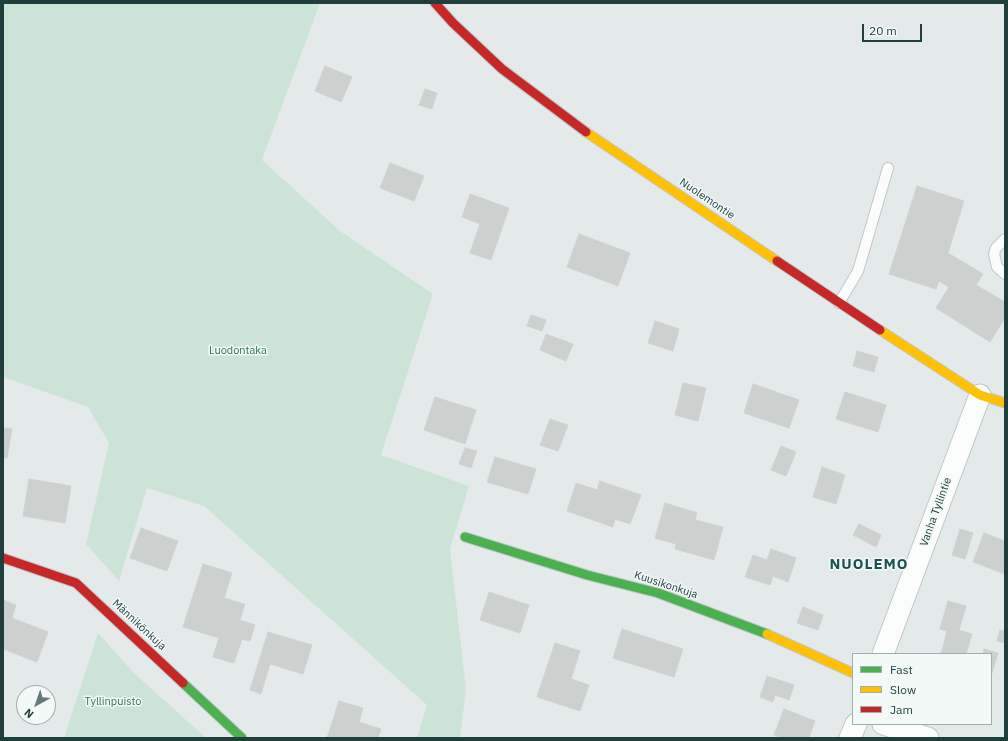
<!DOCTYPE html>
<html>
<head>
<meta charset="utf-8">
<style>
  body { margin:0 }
  #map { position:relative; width:1008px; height:741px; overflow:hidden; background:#e4eae9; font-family:"IBM Plex Sans",sans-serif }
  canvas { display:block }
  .frame { position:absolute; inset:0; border:4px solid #203f3c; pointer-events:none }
  .legend { position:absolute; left:852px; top:653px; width:140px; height:72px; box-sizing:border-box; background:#f2f9f7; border:1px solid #9eafac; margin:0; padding:5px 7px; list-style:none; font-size:12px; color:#203f3c }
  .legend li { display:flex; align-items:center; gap:8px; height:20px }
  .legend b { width:20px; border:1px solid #9eafac }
  .north { position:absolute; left:16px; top:685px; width:40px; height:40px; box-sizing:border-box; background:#f2f9f7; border:1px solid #9eafac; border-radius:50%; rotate:220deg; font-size:11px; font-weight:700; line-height:16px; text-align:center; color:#203f3c }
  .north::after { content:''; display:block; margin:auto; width:14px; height:18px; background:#657b79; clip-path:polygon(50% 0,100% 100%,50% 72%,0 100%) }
  .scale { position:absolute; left:862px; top:24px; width:60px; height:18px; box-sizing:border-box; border:2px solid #203f3c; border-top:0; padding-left:5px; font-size:12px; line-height:14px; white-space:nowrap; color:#203f3c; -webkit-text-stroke:3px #f2f9f7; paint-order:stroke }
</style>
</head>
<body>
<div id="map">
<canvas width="1008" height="741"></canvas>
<div class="frame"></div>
<ul class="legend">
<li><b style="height:5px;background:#4caf50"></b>Fast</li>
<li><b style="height:5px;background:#ffc107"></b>Slow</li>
<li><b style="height:5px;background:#c62828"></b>Jam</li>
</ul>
<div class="north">N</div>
<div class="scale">20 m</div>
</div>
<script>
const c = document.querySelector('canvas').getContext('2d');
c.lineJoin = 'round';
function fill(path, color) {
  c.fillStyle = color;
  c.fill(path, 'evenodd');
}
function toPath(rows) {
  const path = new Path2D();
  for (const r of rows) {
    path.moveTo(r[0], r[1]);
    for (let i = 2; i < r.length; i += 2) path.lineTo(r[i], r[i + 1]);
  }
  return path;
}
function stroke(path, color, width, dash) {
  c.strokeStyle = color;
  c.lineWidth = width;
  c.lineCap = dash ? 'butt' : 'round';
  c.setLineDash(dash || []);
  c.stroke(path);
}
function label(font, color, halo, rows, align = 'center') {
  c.font = font + ' "IBM Plex Sans",sans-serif';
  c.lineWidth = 3;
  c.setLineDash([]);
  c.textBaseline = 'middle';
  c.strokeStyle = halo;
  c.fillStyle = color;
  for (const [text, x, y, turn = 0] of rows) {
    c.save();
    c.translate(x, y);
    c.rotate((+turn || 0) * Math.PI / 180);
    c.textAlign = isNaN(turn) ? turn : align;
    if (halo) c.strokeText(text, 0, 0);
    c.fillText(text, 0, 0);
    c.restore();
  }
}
const green = toPath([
  [3,3,320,3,262,160,340,231,433,294,381,455,469,486,450,549,466,689,460,738,417,738,427,705,204,506,147,488,119,581,86,544,109,443,88,407,3,377],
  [98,633,133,672,206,738,64,738]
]);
const building = toPath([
  [325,66,352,77,341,102,315,91,325,66],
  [425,89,437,93,432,109,419,105,425,89],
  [390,163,424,176,414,201,380,188,390,163],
  [917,186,964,201,948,253,983,274,976,285,1005,302,1005,318,990,342,936,308,949,287,939,281,936,289,889,274,917,186],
  [470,194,509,208,491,260,470,253,480,224,462,217,470,194],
  [579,234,630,253,618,286,567,267,579,234],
  [531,315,546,320,542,331,527,326,531,315],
  [655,321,679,329,673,351,648,343,655,321],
  [546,334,573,344,566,361,540,350,546,334],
  [857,351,878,357,874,372,853,366,857,351],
  [683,383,706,388,698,421,675,415,683,383],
  [753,384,799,400,789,428,744,413,753,384],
  [845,392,886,405,878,432,836,419,845,392],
  [435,397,476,410,465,444,424,430,435,397],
  [550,419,568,425,558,451,540,445,550,419],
  [3,428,12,429,7,458,3,458,3,428],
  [781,446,796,452,786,476,771,470,781,446],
  [465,448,477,451,471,468,459,464,465,448],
  [495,457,536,469,528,494,487,482,495,457],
  [822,467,845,475,836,504,813,497,822,467],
  [29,479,71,486,65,523,23,516,29,479],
  [600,481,641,495,630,524,615,519,613,527,567,511,576,483,597,490,600,481],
  [665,503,697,513,695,520,723,527,714,560,675,549,676,544,655,538,665,503],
  [859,524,881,535,876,547,853,535,859,524],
  [141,528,178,541,167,571,130,558,141,528],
  [960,529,973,533,965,559,952,555,960,529],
  [984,533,1005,541,1005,574,973,562,984,533],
  [771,549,796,558,788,582,773,576,770,585,745,577,753,555,767,560,771,549],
  [203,564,232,573,224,598,245,604,240,620,255,625,250,641,242,639,234,663,213,657,219,638,183,627,203,564],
  [489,592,529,605,520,633,480,620,489,592],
  [3,600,16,605,12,618,48,632,37,662,3,649,3,600],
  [948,601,966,606,959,630,972,634,966,654,941,654,947,631,940,629,948,601],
  [803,607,823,615,818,630,797,623,803,607],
  [622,629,683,649,674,677,613,658,622,629],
  [1000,630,1005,631,1005,643,997,641,1000,630],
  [268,632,312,645,303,674,270,664,261,694,250,690,268,632],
  [555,643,580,651,571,679,589,685,580,711,537,697,555,643],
  [984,649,998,653,991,676,991,654,983,654,984,649],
  [767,676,794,685,789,700,775,695,773,702,760,697,767,676],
  [339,701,363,708,359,722,381,729,378,738,327,738,339,701],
  [784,709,815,721,809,738,782,738,774,735,784,709]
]);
const lane = toPath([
  [1005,239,996,248,994,254,997,267,1005,274],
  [839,303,858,271,888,168]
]);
const street = toPath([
  [883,654,980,395],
  [883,724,928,738],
  [850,738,856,724]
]);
const fast = toPath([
  [465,537,587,575,658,593,767,634],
  [183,683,242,738]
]);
const slow = toPath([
  [586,132,777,261],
  [880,330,980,395,1005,403],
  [767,634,853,673]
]);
const jam = toPath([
  [435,3,453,23,502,69,586,132],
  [777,261,880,330],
  [3,558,76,583,183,683]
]);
const streetNames = [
  ["Nuolemontie",707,199,34],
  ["Vanha Tyllintie",936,512,-70],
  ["Kuusikonkuja",666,585,18],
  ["Männikönkuja",139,625,43]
];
const parkNames = [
  ["Luodontaka",238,351],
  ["Tyllinpuisto",113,702]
];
const districtNames = [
  ["NUOLEMO",869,565]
];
fill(green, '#cce4d8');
fill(building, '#ccd1d0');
stroke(building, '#cdd3d2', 1);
stroke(lane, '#c1c7c6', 12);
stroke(street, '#c1c7c6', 23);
stroke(fast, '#bfc8c6', 11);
stroke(slow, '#bfc8c6', 11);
stroke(jam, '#bfc8c6', 11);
stroke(lane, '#fbfcfc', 10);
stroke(street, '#fbfcfc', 21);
stroke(fast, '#4caf50', 9);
stroke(slow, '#ffc107', 9);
stroke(jam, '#c62828', 9);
label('11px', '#203f3c', '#f2f9f7', streetNames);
label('11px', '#287855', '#f2f9f7', parkNames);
c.letterSpacing = '1px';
label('bold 15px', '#1b524f', '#f2f9f7', districtNames);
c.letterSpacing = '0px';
</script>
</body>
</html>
